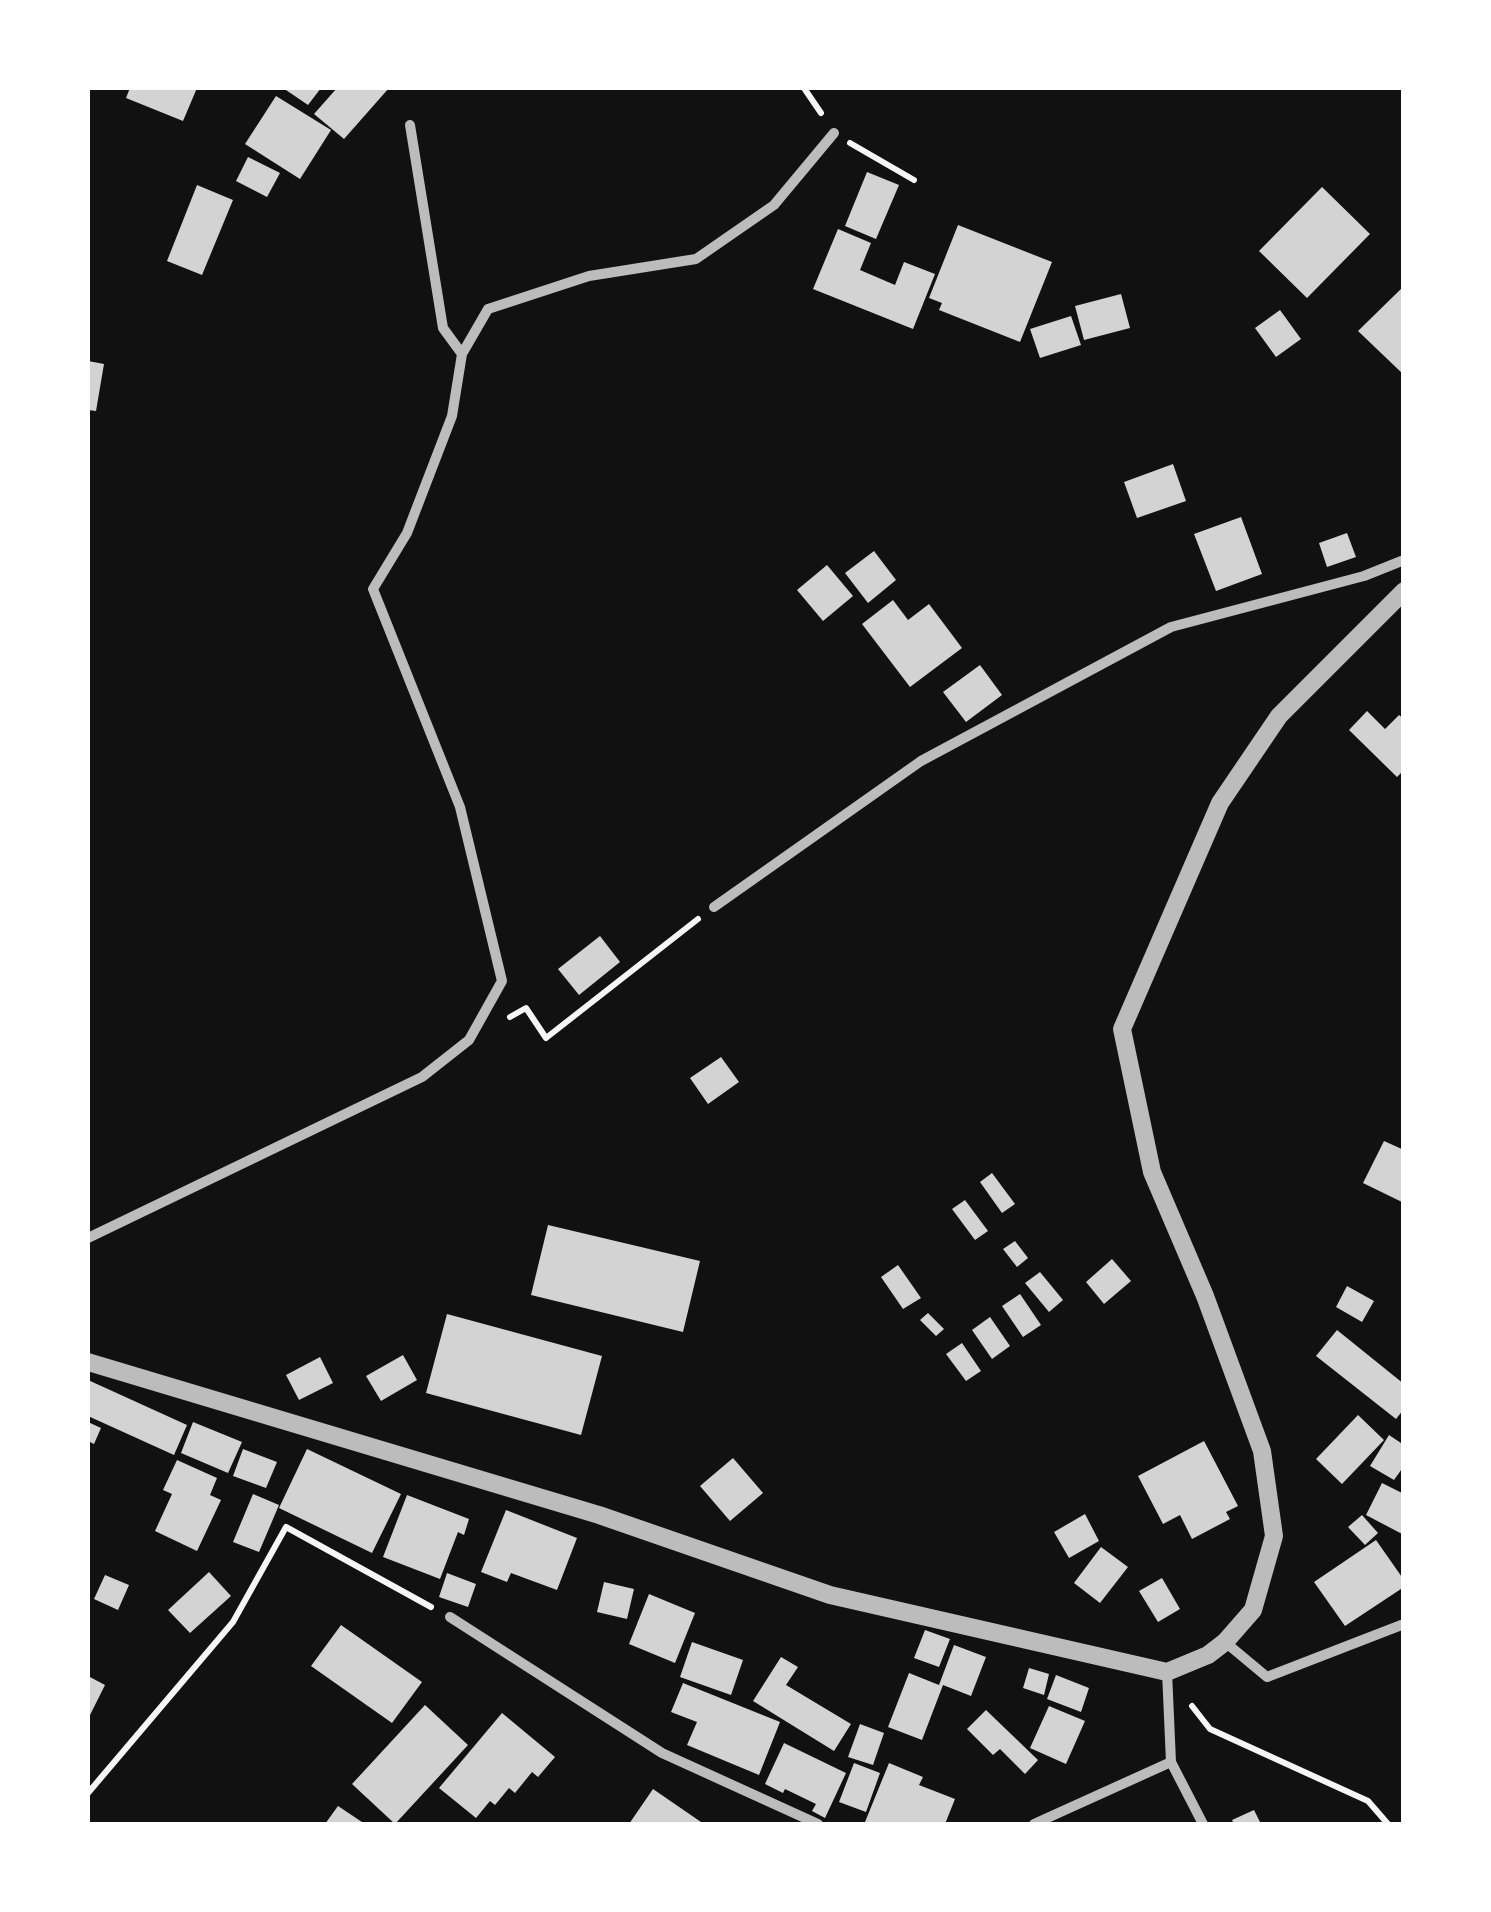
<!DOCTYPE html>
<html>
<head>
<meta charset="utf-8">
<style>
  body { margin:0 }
  #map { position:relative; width:1491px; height:1912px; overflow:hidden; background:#111; font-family:Spectral,serif }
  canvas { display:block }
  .frame { position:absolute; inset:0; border:90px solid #fff; pointer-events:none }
</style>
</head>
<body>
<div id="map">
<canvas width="1491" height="1912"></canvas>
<div class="frame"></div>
</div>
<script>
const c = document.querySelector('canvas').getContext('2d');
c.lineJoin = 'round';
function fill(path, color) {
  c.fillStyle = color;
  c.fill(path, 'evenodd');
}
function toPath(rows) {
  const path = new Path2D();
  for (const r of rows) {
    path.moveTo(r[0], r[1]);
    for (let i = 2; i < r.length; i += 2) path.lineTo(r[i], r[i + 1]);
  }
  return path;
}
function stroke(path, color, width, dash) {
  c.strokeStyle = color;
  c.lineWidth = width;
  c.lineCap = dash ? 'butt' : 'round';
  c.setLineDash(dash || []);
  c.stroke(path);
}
const building = toPath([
  [130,88,197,88,183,121,126,98],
  [283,88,321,88,308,105],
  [337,88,389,88,344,139,314,114],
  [276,96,331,130,300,179,245,144],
  [248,157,280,173,267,197,236,181],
  [867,172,899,185,876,239,845,226],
  [197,185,233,200,202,275,167,261],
  [1322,187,1370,234,1307,298,1259,251],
  [958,225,1052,262,1020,342,939,310,942,303,929,298],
  [838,229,871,243,860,270,895,285,904,262,935,274,913,329,813,289],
  [1404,286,1404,375,1358,331],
  [1121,294,1130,328,1084,340,1075,306],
  [1280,310,1301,339,1276,357,1255,328],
  [1071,316,1081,345,1040,358,1030,329],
  [88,361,104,364,96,411,88,410],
  [1173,464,1186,501,1137,518,1124,482],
  [1241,517,1262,574,1216,591,1194,534],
  [1347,533,1356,557,1327,567,1319,543],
  [874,551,896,580,868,603,845,573],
  [827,565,853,596,823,621,797,590],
  [893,600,908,620,929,604,962,648,910,687,862,624],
  [980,665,1002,695,966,722,943,692],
  [1367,711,1385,729,1399,715,1404,719,1404,770,1397,777,1349,730],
  [600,936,620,962,579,995,558,969],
  [721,1057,739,1082,708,1104,690,1078],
  [1384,1141,1404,1150,1404,1203,1363,1183],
  [992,1173,1015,1204,1002,1213,980,1182],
  [965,1200,988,1231,975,1240,952,1209],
  [548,1225,700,1261,683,1332,531,1295],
  [1015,1241,1028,1258,1017,1267,1003,1249],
  [1112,1259,1131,1281,1104,1304,1086,1282],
  [898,1265,921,1298,903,1309,881,1277],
  [1040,1272,1063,1300,1049,1312,1025,1283],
  [1347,1286,1374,1301,1362,1322,1336,1307],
  [1020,1294,1041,1325,1023,1337,1002,1306],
  [928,1313,944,1329,936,1336,920,1320],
  [447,1314,602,1356,581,1435,426,1393],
  [990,1317,1010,1346,992,1359,972,1330],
  [1337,1330,1404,1384,1404,1409,1396,1419,1316,1356],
  [962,1343,981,1371,966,1381,946,1354],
  [403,1355,417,1380,381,1401,366,1376],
  [320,1357,333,1383,299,1400,286,1375],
  [88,1380,187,1425,174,1455,88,1416],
  [1358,1415,1384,1440,1342,1484,1316,1459],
  [88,1422,101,1428,94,1444,88,1441],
  [193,1422,242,1442,228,1473,181,1453],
  [1389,1435,1404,1445,1404,1466,1394,1480,1370,1466],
  [1204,1441,1238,1506,1226,1512,1230,1519,1192,1539,1180,1515,1163,1524,1138,1476],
  [243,1449,277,1462,266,1488,233,1476],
  [307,1449,401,1494,372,1553,279,1508],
  [733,1458,763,1493,730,1521,700,1486],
  [177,1460,217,1478,210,1495,221,1500,197,1551,155,1531,172,1494,163,1490],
  [1382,1483,1404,1494,1404,1535,1366,1515],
  [253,1494,279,1505,259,1552,233,1542],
  [407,1495,469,1519,464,1535,458,1532,440,1579,383,1557],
  [506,1510,577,1538,557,1590,511,1573,507,1582,481,1572],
  [1085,1514,1099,1541,1069,1558,1054,1532],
  [1362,1515,1378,1533,1365,1545,1348,1527],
  [1376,1540,1404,1580,1404,1587,1345,1626,1314,1582],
  [1101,1547,1128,1567,1100,1603,1074,1583],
  [209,1572,231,1596,190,1633,168,1610],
  [447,1573,476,1584,468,1607,439,1597],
  [105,1575,129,1585,118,1610,94,1599],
  [1162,1578,1180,1609,1158,1622,1139,1591],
  [604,1582,634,1589,627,1619,597,1612],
  [649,1594,695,1613,675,1663,629,1644],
  [341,1625,422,1682,392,1723,311,1666],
  [925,1630,950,1639,939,1667,914,1658],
  [692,1642,743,1660,731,1695,680,1677],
  [954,1645,986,1657,971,1696,943,1685,922,1740,888,1727,909,1673,939,1685],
  [781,1657,798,1667,786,1685,851,1724,834,1751,753,1701],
  [1029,1668,1049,1674,1044,1695,1023,1688],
  [1056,1675,1089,1688,1081,1712,1047,1699],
  [88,1676,105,1685,88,1719],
  [683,1683,780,1722,759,1775,687,1745,697,1722,671,1712],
  [425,1705,468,1745,395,1824,352,1784],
  [1049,1706,1085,1721,1066,1764,1030,1748],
  [986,1710,1038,1760,1025,1774,1000,1749,993,1755,967,1729],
  [502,1713,555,1757,538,1777,532,1772,515,1793,509,1788,495,1805,490,1801,476,1818,439,1788],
  [860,1724,884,1733,873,1765,848,1757],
  [784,1743,846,1773,825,1818,812,1811,816,1804,785,1789,783,1793,765,1784],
  [854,1763,880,1773,866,1812,839,1802],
  [889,1763,923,1777,919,1785,955,1799,945,1824,865,1822],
  [653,1789,701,1822,699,1824,629,1824],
  [338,1806,365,1824,325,1824],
  [1254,1810,1261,1824,1234,1824,1232,1820]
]);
const path = toPath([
  [804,88,821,113],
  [850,143,914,180],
  [510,1017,526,1008,546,1038,698,919],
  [1192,1706,1210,1729,1368,1801,1388,1824],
  [88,1793,233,1622,286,1527,431,1607]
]);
const minor = toPath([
  [462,354,488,309,589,276,696,259,774,205,834,133],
  [714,907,921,761,1171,627,1364,576,1404,560],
  [88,1238,422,1077,469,1040,502,981,460,807,373,589,407,533,452,416,462,354,443,328,410,125],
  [450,1617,662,1753,818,1824],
  [1225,1642,1267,1677,1404,1624],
  [1167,1672,1171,1762,1203,1824],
  [1034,1824,1171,1762]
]);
const tertiary = toPath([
  [88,1362,599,1515,830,1595,1167,1672,1208,1655,1225,1642,1253,1610,1274,1536,1262,1451,1205,1296,1152,1172,1122,1029,1220,803,1279,716,1404,591]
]);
fill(building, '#d3d3d3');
stroke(path, '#f5f5f5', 6);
stroke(minor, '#bcbcbc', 10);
stroke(tertiary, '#bcbcbc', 18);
</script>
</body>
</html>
